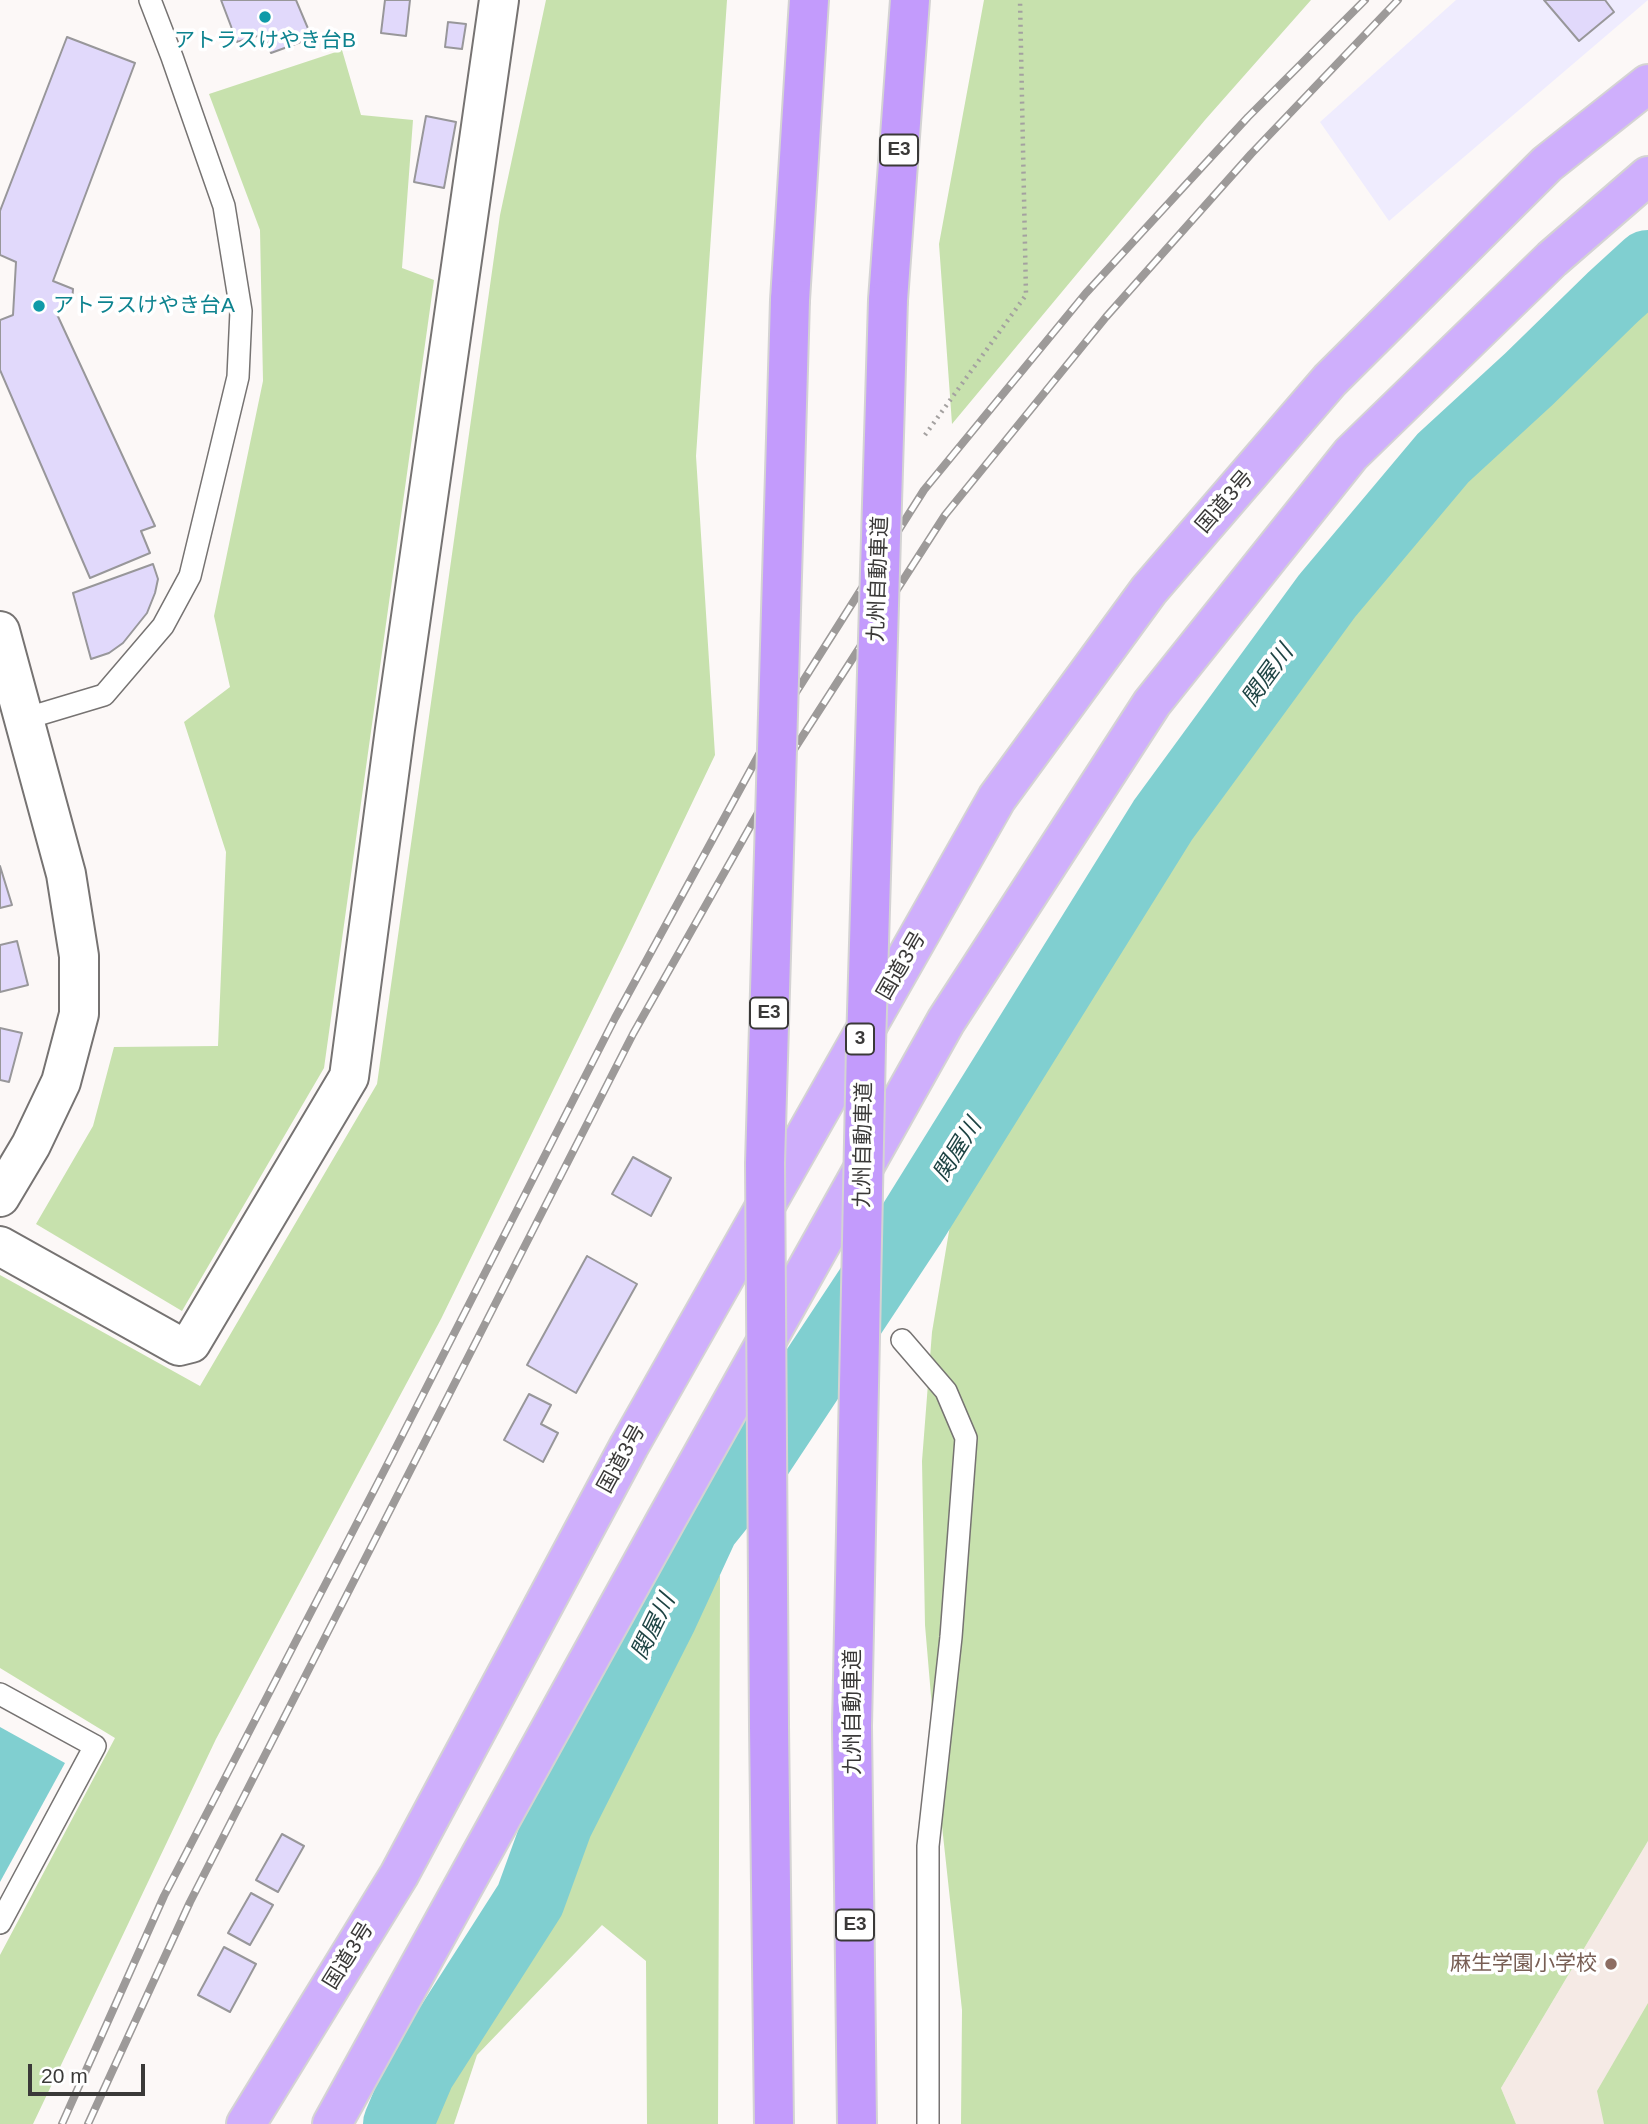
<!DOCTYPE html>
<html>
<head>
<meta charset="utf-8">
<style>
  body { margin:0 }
  #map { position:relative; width:1648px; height:2124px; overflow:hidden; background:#fcf8f7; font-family:Helvetica,sans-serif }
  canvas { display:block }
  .scale { position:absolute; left:28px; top:2064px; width:117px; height:32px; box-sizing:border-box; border:4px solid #3a3938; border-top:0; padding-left:9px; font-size:21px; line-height:24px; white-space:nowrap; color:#3a3938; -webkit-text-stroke:5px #fff; paint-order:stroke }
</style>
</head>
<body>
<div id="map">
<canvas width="1648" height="2124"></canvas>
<div class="scale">20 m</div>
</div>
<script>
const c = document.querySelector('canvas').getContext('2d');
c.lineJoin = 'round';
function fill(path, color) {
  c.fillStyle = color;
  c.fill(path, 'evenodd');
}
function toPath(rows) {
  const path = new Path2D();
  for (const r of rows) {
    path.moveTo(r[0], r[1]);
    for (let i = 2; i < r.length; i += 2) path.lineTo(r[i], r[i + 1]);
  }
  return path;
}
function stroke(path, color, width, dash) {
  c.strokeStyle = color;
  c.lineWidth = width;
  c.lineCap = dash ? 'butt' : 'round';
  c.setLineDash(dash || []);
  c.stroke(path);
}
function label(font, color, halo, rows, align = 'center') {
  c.font = font + ' Helvetica,"Noto Sans JP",sans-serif';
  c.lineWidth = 7;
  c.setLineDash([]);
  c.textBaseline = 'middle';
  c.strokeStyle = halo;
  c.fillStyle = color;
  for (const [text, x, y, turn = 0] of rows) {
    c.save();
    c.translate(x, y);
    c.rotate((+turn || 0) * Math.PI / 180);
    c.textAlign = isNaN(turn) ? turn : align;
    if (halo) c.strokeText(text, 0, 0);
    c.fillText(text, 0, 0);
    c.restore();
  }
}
const commercial = toPath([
  [1456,0,1648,0,1389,221,1320,122]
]);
const built = toPath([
  [1648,1841,1648,2124,1516,2124,1501,2088]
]);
const green = toPath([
  [546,0,727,0,696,456,715,755,627,939,441,1319,216,1739,33,2124,0,2124,0,1955,115,1738,0,1668,0,1275,200,1386,377,1084,500,215],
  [984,0,1311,0,1205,120,952,424,939,244],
  [342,50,361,115,413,120,402,268,434,280,324,1068,182,1311,36,1224,93,1126,114,1047,218,1046,226,852,184,722,230,687,214,616,263,381,260,230,209,94],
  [1648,284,1648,1841,1501,2088,1516,2124,961,2124,962,2010,942,1826,925,1625,922,1461,932,1332,956,1190,1062,1035,1205,780,1344,605,1504,416],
  [720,1575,718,2124,647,2124,646,1961,602,1925,477,2055,454,2124,423,2124,445,2070,544,1939,580,1825,686,1610],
  [1648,2003,1648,2124,1604,2124,1597,2091]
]);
const water = toPath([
  [0,1727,65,1763,0,1882]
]);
const river = toPath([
  [398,2124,420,2072,530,1900,558,1823,662,1617,704,1526,749,1470,911,1225,1163,820,1327,596,1443,458,1529,379,1613,297,1648,265]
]);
const building = toPath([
  [221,0,296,0,312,38,271,53,264,34,237,42,221,0],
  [385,0,410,0,406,36,381,33,385,0],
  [1544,0,1605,0,1614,12,1579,41,1544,0],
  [448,22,466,24,462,49,445,47,448,22],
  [67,37,135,63,53,281,73,289,72,302,55,310,155,526,141,531,150,553,90,578,0,370,0,320,13,315,16,262,0,255,0,211,67,37],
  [426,116,456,122,444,188,414,182,426,116],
  [153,564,158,579,155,593,147,613,123,643,109,653,91,659,73,593,153,564],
  [0,866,12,905,0,908,0,866],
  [17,941,28,985,0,992,0,945,17,941],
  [0,1028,22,1033,9,1082,0,1080,0,1028],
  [633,1157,671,1178,651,1216,612,1194,633,1157],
  [587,1256,637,1284,576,1393,527,1365,587,1256],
  [529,1394,551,1405,541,1424,558,1433,543,1462,504,1440,529,1394],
  [282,1834,304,1846,278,1892,256,1880,282,1834],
  [251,1893,273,1905,250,1945,228,1933,251,1893],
  [224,1947,256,1964,230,2012,198,1995,224,1947]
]);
const path = toPath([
  [925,435,1026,295,1020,0]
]);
const service = toPath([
  [24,719,104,695,163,626,190,576,238,377,241,311,224,206,172,57,150,0],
  [902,1340,946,1391,966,1438,951,1637,928,1846,928,2124],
  [0,1694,95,1746,0,1923]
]);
const minor = toPath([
  [0,1246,179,1346,191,1343,349,1077,395,729,499,0]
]);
const tertiary = toPath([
  [0,631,66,874,79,956,79,1014,61,1082,31,1145,0,1197]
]);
const trunk = toPath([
  [246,2124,399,1875,629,1446,997,798,1149,590,1330,380,1547,164,1648,84],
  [332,2124,666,1520,946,1021,1152,703,1351,454,1552,259,1648,176]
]);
const motorway = toPath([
  [790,300,809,0],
  [888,300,910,0],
  [769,1726,774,2124],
  [852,1726,857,2124]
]);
const rail = toPath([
  [62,2124,164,1896,385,1469,615,1018,774,727,924,490,1086,293,1248,117,1365,0],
  [88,2124,190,1902,633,1034,793,751,945,515,1106,317,1251,154,1398,0]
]);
const motorwayBridge = toPath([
  [769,1726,765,1163,790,300],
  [852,1726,866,1045,888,300]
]);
const markers = [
  [265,17,7,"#0f9aa8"],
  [39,306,7,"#0f9aa8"],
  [1611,1964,7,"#8d6e63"]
];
const shields = [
  [899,150,38],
  [769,1013,38],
  [860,1039,28],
  [855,1925,38]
];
const shieldNames = [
  ["E3",899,150],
  ["E3",769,1013],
  ["3",860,1039],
  ["E3",855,1925]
];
const cultureNames = [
  ["アトラスけやき台B",265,41],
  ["アトラスけやき台A",53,306,"left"]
];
const streetNames = [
  ["国道3号",1225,502,-49],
  ["九州自動車道",879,579,-88],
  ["国道3号",902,966,-60],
  ["九州自動車道",864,1145,-89],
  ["国道3号",622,1459,-61],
  ["九州自動車道",853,1712,-90],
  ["国道3号",349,1956,-58]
];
const educationNames = [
  ["麻生学園小学校",1597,1964]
];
const waterNames = [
  ["関屋川",1268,676,-54],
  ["関屋川",958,1150,-58],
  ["関屋川",654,1627,-64]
];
fill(commercial, '#efecfe');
fill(built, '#f5eae5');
fill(green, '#c7e1ad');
fill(water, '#80cfd0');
stroke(river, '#80cfd0', 70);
fill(building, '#e1d9fb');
stroke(building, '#98979a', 2);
stroke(service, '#767372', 24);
stroke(minor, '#767372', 42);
stroke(tertiary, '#767372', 42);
stroke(trunk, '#d4d3d3', 42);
stroke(motorway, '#d4d3d3', 42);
stroke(path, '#a4a1a0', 4.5, [2, 5]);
stroke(service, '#fff', 21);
stroke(minor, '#fff', 38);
stroke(tertiary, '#fff', 38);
stroke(trunk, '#cfaffc', 38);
stroke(motorway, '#c39bfc', 38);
stroke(rail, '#9d9a99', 8);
stroke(rail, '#fff', 5, [16]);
stroke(motorwayBridge, '#d4d3d3', 42, []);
stroke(motorwayBridge, '#c39bfc', 38);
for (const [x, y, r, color] of markers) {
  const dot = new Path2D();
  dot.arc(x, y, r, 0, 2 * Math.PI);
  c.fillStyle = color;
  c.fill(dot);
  stroke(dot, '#fff', 2.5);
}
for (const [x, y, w] of shields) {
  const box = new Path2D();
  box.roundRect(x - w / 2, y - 15.5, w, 31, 5);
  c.fillStyle = '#fff';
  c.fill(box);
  stroke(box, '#3a3938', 2);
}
label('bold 19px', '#3a3938', null, shieldNames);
label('21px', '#0d838f', '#fff', cultureNames);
label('21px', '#3a3938', '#fff', streetNames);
label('21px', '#785e54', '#fff', educationNames, 'right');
label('italic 23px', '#1e4444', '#fff', waterNames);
</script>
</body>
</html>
